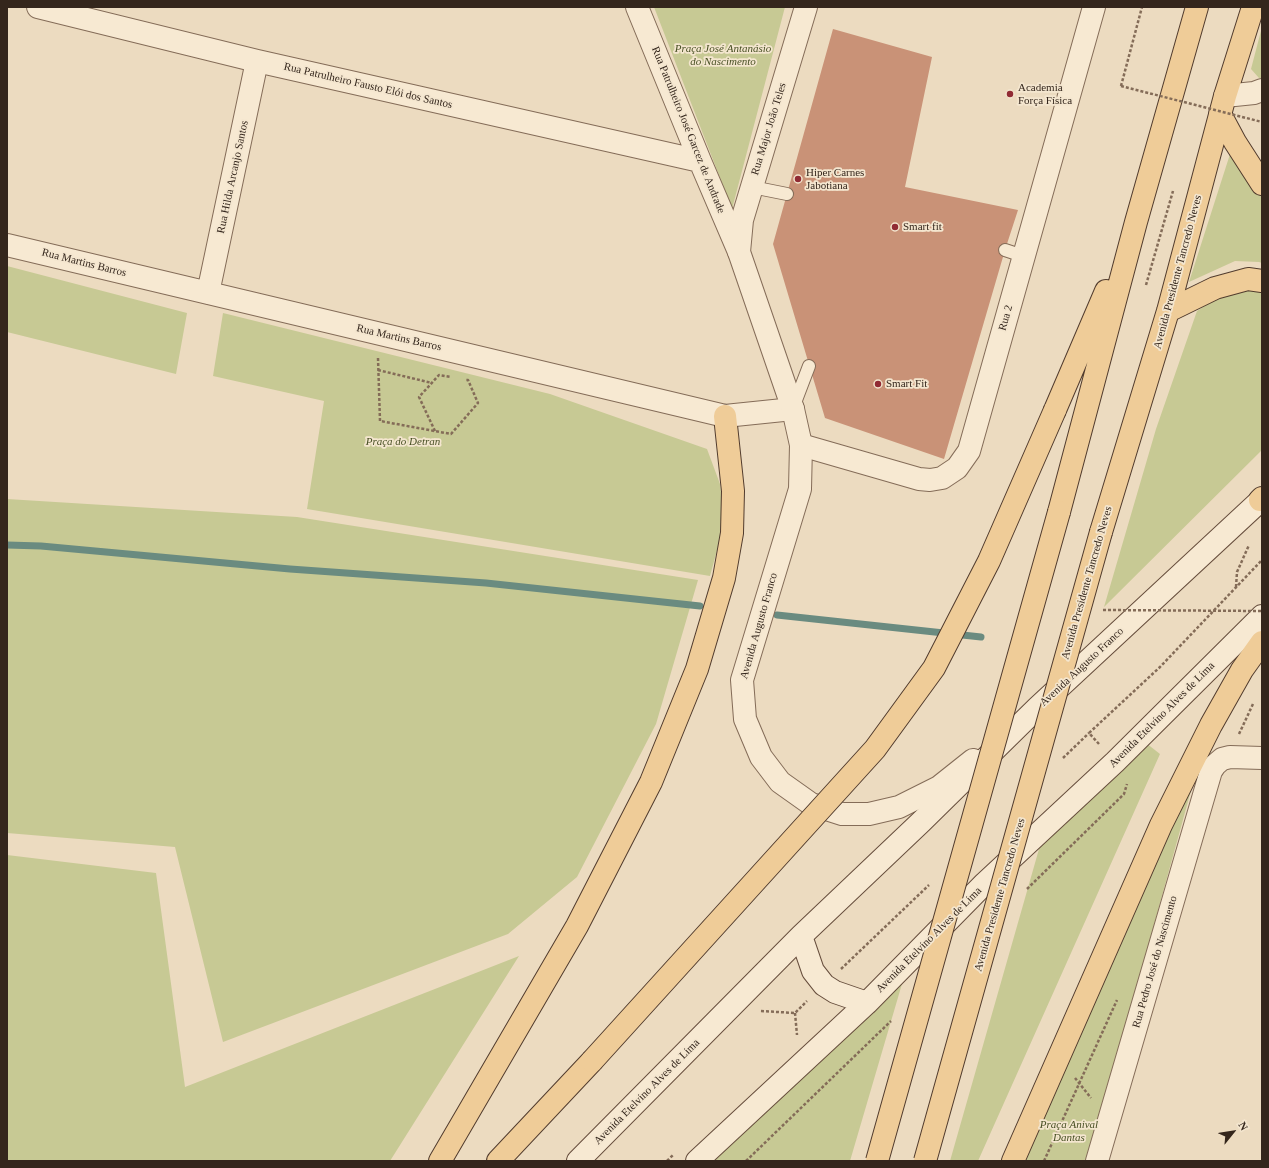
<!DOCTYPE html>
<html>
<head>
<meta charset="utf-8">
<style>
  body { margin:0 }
  #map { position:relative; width:1269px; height:1168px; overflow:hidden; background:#ecdbc0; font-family:Georgia,serif }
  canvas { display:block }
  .frame { position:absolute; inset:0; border:8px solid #34261c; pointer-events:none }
  .north { position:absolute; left:1213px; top:1112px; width:40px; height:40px; -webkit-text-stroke:3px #f4e6cf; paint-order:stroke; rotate:60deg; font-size:11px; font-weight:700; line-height:16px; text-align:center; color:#34261c }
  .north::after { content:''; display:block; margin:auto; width:14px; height:18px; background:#34261c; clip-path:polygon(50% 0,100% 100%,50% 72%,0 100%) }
</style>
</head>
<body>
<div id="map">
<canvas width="1269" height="1168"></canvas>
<div class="frame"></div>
<div class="north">N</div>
</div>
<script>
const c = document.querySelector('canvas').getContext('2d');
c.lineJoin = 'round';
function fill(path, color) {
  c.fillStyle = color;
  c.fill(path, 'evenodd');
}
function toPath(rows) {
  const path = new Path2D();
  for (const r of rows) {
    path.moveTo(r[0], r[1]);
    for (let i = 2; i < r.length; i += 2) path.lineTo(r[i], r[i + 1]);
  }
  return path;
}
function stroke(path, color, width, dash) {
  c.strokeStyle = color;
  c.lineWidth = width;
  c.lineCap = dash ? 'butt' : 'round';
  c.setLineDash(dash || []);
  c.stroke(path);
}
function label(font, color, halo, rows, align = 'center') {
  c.font = font + ' Georgia,serif';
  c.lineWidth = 3.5;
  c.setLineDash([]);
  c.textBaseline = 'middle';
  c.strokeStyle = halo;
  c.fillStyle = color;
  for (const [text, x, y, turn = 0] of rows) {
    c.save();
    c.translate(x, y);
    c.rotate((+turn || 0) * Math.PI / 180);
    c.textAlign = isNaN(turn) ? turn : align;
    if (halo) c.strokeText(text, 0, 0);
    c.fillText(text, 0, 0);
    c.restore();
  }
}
const green = toPath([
  [654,7,785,7,732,209],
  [1262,27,1262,78,1259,78,1251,69],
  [1231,151,1262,198,1262,263,1259,262,1235,261,1189,282],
  [7,266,187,313,176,374,7,332],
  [1242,281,1262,284,1262,450,1104,607,1156,429,1197,311],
  [223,313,550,394,707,449,720,484,725,521,710,576,307,509,324,401,213,376],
  [7,499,297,517,698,580,656,724,577,877,508,934,223,1042,175,847,7,833],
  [1146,743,1160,754,978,1161,950,1161,1045,828],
  [1195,776,1089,1161,1025,1161],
  [7,855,156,873,185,1087,519,956,390,1161,7,1161],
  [904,977,850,1161,706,1161]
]);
const stream = toPath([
  [7,545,41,546,290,569,486,583,700,606],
  [777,615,981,637]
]);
const building = toPath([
  [833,29,932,57,905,187,1018,210,1005,250,944,459,825,418,773,244]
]);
const path = toPath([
  [1121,86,1142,7],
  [1146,285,1173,191],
  [378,358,380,421,451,434,478,403,468,380,466,380],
  [378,370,432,383],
  [435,431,419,397,439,375,451,377],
  [1236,587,1237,572,1249,545],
  [1239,734,1253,704],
  [1099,744,1089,733,1160,667,1262,560],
  [1063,758,1089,733],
  [1027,889,1124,794,1127,784],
  [841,969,929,885],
  [761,1011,795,1013,807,1001],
  [795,1013,797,1035],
  [1075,1078,1091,1098],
  [667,1161,674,1154],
  [746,1161,891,1021],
  [1044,1161,1117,1000]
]);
const service = toPath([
  [752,187,787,194],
  [1005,250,1023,256],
  [793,408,809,366]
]);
const minor = toPath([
  [38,7,257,61,700,161],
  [637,7,700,161,739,252],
  [1225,96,1254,93,1262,90],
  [7,245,725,416,793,409],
  [208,293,257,61],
  [801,445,919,479,930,480,942,478,957,468,969,451,1094,7]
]);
const tertiary = toPath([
  [806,7,742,220,739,252,793,409,801,445,800,489,742,680,745,719,761,757,780,782,811,804,842,814,869,814,899,807,939,787,973,760],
  [1097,1161,1211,771,1215,765,1222,759,1230,757,1262,758]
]);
const secondary = toPath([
  [801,936,813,971,824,985,835,992,867,1003],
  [578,1161,801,936,921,822,1037,708,1262,499],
  [697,1161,867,1003,985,883,1115,762,1262,616]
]);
const primary = toPath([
  [1220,114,1235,142,1262,184],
  [1168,311,1215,288,1248,279,1262,281],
  [1055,410,1106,291],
  [1260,500,1262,498],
  [1059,512,1136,222,1197,7],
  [1101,532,1168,311,1225,96,1253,7],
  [440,1161,577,926,651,782,697,669,724,578,732,533,733,491,725,416],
  [498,1161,592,1061],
  [1013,1161,1161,825,1211,725,1242,670,1262,642]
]);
const pathBridge = toPath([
  [1121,86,1262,122],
  [1103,610,1262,611]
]);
const primaryBridge = toPath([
  [592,1061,875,749,934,668,989,561,1055,410],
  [877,1161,1059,512],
  [925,1161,1101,532]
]);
const markers = [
  [1010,94,4,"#912b34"],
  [798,179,4,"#912b34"],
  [895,227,4,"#912b34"],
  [878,384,4,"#912b34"]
];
const parkNames = [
  ["Praça José Antanásio",723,49],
  ["do Nascimento",723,62],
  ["Praça do Detran",403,442],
  ["Praça Anival",1069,1125],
  ["Dantas",1069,1138]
];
const streetNames = [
  ["Rua Patrulheiro Fausto Elói dos Santos",368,86,13],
  ["Rua Major João Teles",769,129,-73],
  ["Rua Patrulheiro José Garcez de Andrade",688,130,68],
  ["Rua Hilda Arcanjo Santos",233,177,-78],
  ["Rua Martins Barros",84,263,14],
  ["Avenida Presidente Tancredo Neves",1178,272,-75],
  ["Rua 2",1006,318,-74],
  ["Rua Martins Barros",399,338,13],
  ["Avenida Presidente Tancredo Neves",1087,583,-74],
  ["Avenida Augusto Franco",759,626,-74],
  ["Avenida Augusto Franco",1082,667,-43],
  ["Avenida Etelvino Alves de Lima",1162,715,-45],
  ["Avenida Presidente Tancredo Neves",1000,895,-74],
  ["Avenida Etelvino Alves de Lima",929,940,-45],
  ["Rua Pedro José do Nascimento",1155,962,-74],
  ["Avenida Etelvino Alves de Lima",647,1092,-45]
];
const poiNames = [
  ["Academia",1018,88],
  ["Força Física",1018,101],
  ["Hiper Carnes",806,173],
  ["Jabotiana",806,186],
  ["Smart fit",903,227],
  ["Smart Fit",886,384]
];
fill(green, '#c7c994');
stroke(stream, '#6a8b80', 7);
fill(building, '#c99277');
stroke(service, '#846c58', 14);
stroke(minor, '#846c58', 24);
stroke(tertiary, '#846c58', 24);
stroke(secondary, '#664d3c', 24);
stroke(primary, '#513b2d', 24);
stroke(path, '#846c58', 2.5, [3, 2]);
stroke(service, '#f7e9d2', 12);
stroke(minor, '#f7e9d2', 22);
stroke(tertiary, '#f7e9d2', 22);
stroke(secondary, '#f7e9d2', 22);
stroke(primary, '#efcc98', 22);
stroke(primaryBridge, '#513b2d', 24, []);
stroke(pathBridge, '#846c58', 2.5, [3, 2]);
stroke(primaryBridge, '#efcc98', 22);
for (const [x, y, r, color] of markers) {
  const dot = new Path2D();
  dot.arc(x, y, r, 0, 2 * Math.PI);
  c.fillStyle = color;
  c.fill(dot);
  stroke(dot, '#f4e6cf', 1.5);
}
label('italic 11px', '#485024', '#f4e6cf', parkNames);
label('11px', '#34261c', '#f4e6cf', streetNames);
label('11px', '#34261c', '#f4e6cf', poiNames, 'left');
</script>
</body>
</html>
